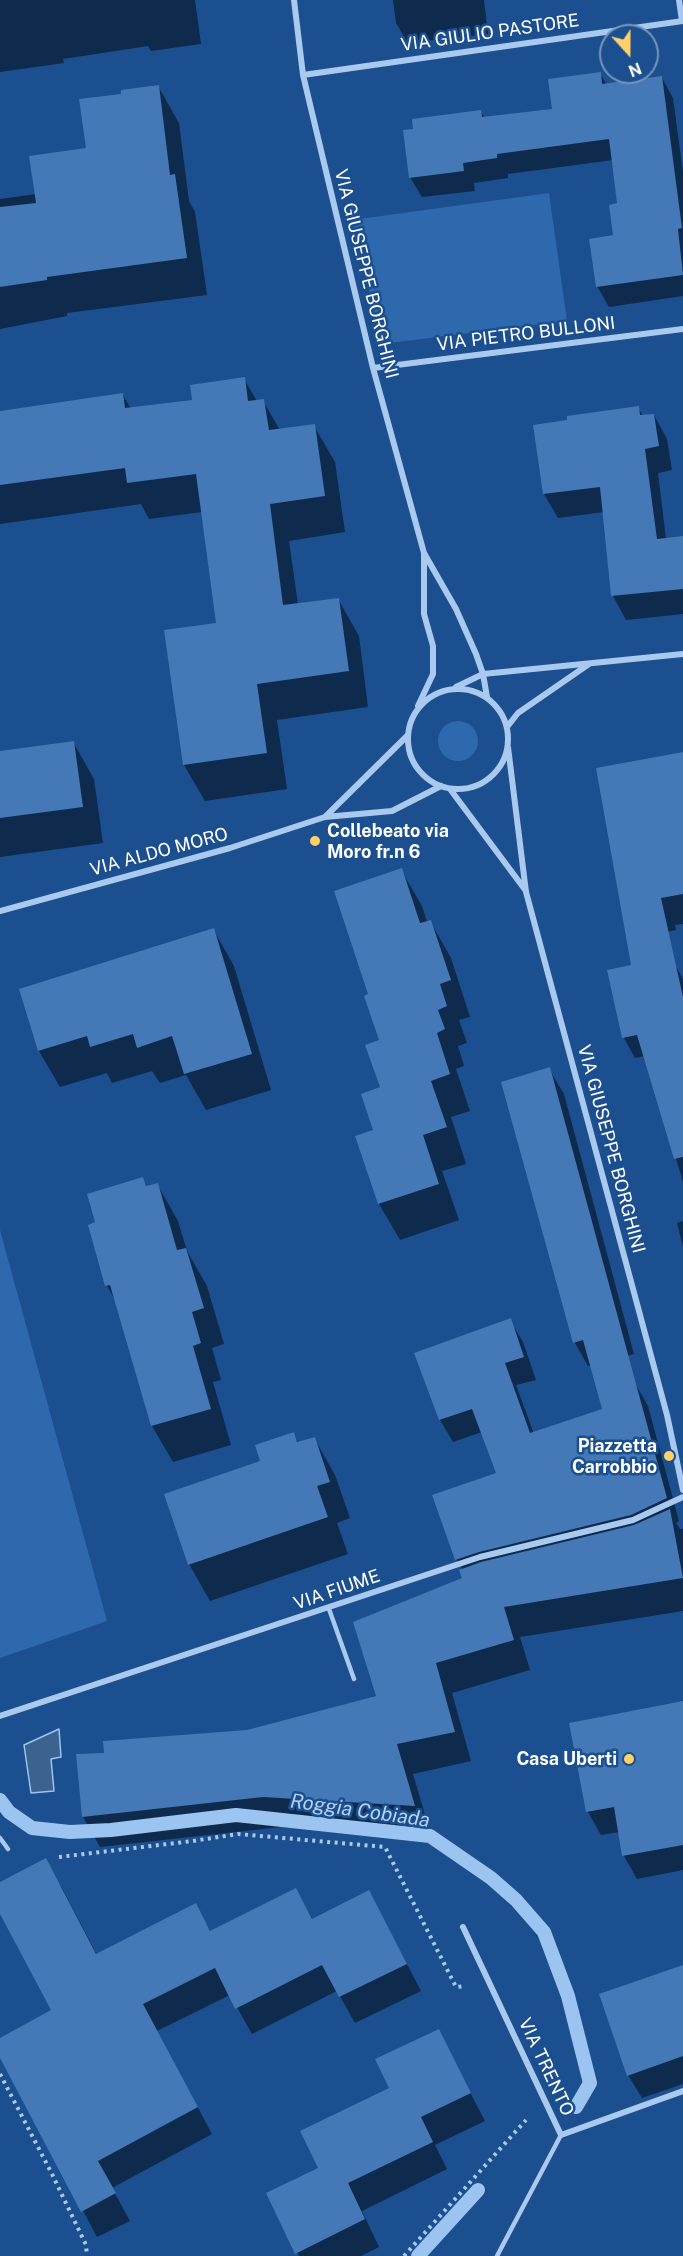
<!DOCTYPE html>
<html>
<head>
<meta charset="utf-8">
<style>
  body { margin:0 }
  #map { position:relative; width:683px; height:2256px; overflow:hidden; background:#1b4f8f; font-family:"Public Sans",sans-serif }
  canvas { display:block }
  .north { position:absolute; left:599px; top:24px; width:60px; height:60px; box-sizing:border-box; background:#1b4f8f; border:2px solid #7695bc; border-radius:50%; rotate:159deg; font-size:16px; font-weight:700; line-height:24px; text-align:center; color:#fff }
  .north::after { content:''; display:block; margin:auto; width:21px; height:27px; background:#ffd166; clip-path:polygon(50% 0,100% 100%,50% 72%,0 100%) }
</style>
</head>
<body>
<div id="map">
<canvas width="683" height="2256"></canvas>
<div class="north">N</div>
</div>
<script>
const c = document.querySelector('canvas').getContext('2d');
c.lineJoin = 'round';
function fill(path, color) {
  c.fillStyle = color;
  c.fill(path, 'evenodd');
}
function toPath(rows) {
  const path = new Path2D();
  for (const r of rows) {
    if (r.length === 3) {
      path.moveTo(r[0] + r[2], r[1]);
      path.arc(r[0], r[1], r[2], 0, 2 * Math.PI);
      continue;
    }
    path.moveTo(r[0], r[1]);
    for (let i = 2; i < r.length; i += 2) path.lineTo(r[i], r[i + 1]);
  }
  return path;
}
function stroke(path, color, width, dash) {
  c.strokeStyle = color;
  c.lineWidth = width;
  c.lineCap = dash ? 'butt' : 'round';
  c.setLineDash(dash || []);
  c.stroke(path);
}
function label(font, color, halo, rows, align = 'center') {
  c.font = font + ' "Public Sans",sans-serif';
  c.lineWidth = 5;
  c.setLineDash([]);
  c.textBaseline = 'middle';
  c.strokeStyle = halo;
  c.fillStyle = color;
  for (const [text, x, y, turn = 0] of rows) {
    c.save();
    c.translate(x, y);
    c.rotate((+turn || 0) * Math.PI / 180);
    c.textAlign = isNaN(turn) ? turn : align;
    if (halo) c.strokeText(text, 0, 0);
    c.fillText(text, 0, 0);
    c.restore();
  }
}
const green = toPath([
  [549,193,567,321,389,343,381,338,352,220],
  [458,741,20],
  [0,1230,107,1621,0,1658]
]);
const water = toPath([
  [59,1729,61,1757,51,1759,54,1791,31,1793,24,1745,59,1729]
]);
const shadow = toPath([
  [0,0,195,0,201,44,151,51,148,46,63,59,64,63,0,72],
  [393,0,484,0,488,34,408,43,396,23],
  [600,74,607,85,662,78,673,98,683,172,683,296,609,307,597,286,614,236,619,205,613,160,508,174,508,178,474,183,475,191,422,197,410,177,480,111,485,118,554,111],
  [158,86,179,123,189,201,195,212,207,295,67,313,67,316,0,329,0,199,36,194,88,150,123,95],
  [244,379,257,401,263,401,280,430,314,426,335,462,345,532,289,541,298,605,338,599,359,636,368,707,277,720,287,789,205,801,184,765,218,624,202,512,149,519,141,504,0,524,0,412,123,395,131,409,194,401],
  [638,408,643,416,654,415,667,439,672,470,658,473,666,539,683,537,683,614,626,620,613,596,604,512,558,518,544,494],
  [73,742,94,779,103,843,0,857,0,752],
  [683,754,683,924,675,925,676,930,639,938],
  [401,870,422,906,427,922,430,921,451,958,470,1017,459,1020,467,1043,458,1046,464,1066,456,1069,470,1111,451,1117,466,1164,442,1171,459,1220,400,1240,379,1204,375,1131,382,1088,381,1041,370,995],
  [213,929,234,966,271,1090,206,1110,186,1075,160,1083,152,1071,112,1083,107,1073,60,1087,39,1051,20,990],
  [674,963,683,979,683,1182,645,1056,635,1058,624,1038],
  [549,1069,564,1094,634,1354,588,1366,574,1341],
  [143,1179,147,1187,157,1184,178,1221,187,1251,207,1286,224,1344,212,1348,221,1380,213,1382,231,1445,173,1462,152,1426,117,1303,107,1286,90,1226,97,1223],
  [683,1221,683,1247,677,1223],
  [510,1320,523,1342,536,1380,516,1385,534,1434,604,1410,635,1383,648,1406,679,1521,676,1523,680,1529,683,1529,683,1611,520,1637,530,1670,452,1693,471,1761,413,1774,431,1835,281,1827,100,1847,83,1817,105,1754,247,1732,378,1697,464,1579,463,1570,456,1559,498,1474,482,1432,453,1442,440,1420,416,1354],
  [293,1433,299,1444,314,1438,335,1475,350,1518,337,1523,348,1554,210,1601,189,1564,262,1462],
  [683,1703,683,1870,637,1879,624,1856,619,1832,601,1835,588,1812,570,1724],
  [0,1884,61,1886,97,1955,195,1905,211,1932,296,1890,313,1920,369,1892,421,1991,355,2023,337,1991,252,2034,230,1995,157,2031,212,2134,112,2188,130,2221,97,2237,0,2055,0,2039,53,2011,0,1911],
  [683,1967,683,2084,642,2098,628,2075],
  [438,2031,485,2121,435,2145,447,2169,362,2211,379,2247,361,2256,299,2256,268,2194,320,2169,391,2088]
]);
const stream = toPath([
  [0,1800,9,1812,32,1828,70,1832,111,1830,236,1815,430,1836,491,1878,516,1900,544,1932,568,1996,590,2083,576,2107],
  [418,2256,478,2190]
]);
const building = toPath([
  [601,72,602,84,662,76,682,228,678,229,683,275,596,287,589,239,613,235,609,205,617,203,609,139,497,154,497,158,463,163,464,171,409,178,403,130,413,129,412,119,481,110,482,117,552,109,548,79],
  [159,85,170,175,175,174,187,258,47,277,47,280,0,287,0,207,36,203,29,156,86,148,79,99,121,94,121,90],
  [245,377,248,401,264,399,269,430,315,424,325,496,270,504,283,605,339,598,349,671,257,684,267,753,183,765,164,630,216,623,196,474,127,483,125,468,0,485,0,411,123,393,125,408,192,400,190,385],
  [639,406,640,415,654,414,659,446,645,449,657,539,683,536,683,589,611,596,600,487,543,494,533,425,567,420,567,416],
  [74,741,83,807,0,818,0,751],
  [683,752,683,894,661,898,683,997,683,1157,674,1159,637,1035,622,1038,607,970,631,965,596,768],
  [402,868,420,923,431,920,451,980,440,984,447,1006,438,1010,445,1029,437,1033,450,1074,431,1081,447,1127,423,1135,439,1184,378,1204,355,1136,373,1130,361,1094,380,1087,365,1045,379,1040,364,996,368,994,334,891],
  [214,928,252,1054,184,1074,172,1036,137,1048,133,1034,90,1047,87,1036,38,1051,19,989],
  [550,1067,667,1498,631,1515,479,1552,455,1560,432,1495,496,1473,472,1409,439,1420,414,1353,511,1318,524,1357,505,1363,530,1433,602,1409,583,1340,573,1343,501,1082],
  [143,1177,146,1186,158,1183,177,1250,186,1248,204,1308,192,1312,201,1343,193,1346,211,1409,151,1426,110,1285,105,1286,88,1225,95,1222,87,1194],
  [294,1432,297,1442,315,1437,330,1482,317,1486,328,1517,188,1565,164,1494,260,1461,255,1445],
  [670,1509,683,1578,504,1607,514,1640,436,1663,455,1732,397,1744,415,1806,263,1797,82,1817,76,1754,104,1753,103,1741,247,1730,376,1696,353,1622,462,1578,459,1570,481,1562,634,1525],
  [683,1701,683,1845,622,1856,614,1807,586,1812,569,1723],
  [46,1858,96,1954,196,1903,210,1931,296,1888,312,1919,369,1890,407,1964,339,1997,322,1965,235,2009,215,1968,143,2004,198,2107,98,2161,116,2193,81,2212,0,2058,0,2038,51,2010,0,1914,0,1882],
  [683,1965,683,2056,627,2076,599,1994],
  [439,2029,471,2093,421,2117,433,2142,348,2183,365,2219,295,2254,266,2193,318,2168,300,2131,389,2088,375,2059]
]);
const path = toPath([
  [59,1857,193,1841,238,1834,385,1847,456,1987,465,1986],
  [0,2074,52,2174,86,2245,87,2256],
  [404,2256,526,2120]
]);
const service = toPath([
  [329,1609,354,1679],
  [0,1838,8,1849],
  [497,2256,561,2135]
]);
const minor = toPath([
  [294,0,303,75,373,368,424,553,456,609,476,654,483,674,487,697],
  [679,0,682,21],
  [303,75,683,21],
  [373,368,683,329],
  [456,687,483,674,683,654],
  [458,739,50],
  [418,706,433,674,433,646,424,614,424,553],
  [507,727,518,713,589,664],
  [508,747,526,892,667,1415,683,1490],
  [450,789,526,891],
  [325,817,408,735],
  [0,911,230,848,325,817,392,811,441,786],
  [0,1716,480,1557,633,1520,683,1497],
  [463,1927,561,2135,683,2091]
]);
const markers = [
  [315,841,6,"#ffd166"],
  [669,1456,6,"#ffd166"],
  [629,1759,6,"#ffd166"]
];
const streetNames = [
  ["VIA GIULIO PASTORE",490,33,-8],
  ["VIA GIUSEPPE BORGHINI",366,274,76],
  ["VIA PIETRO BULLONI",526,334,-7],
  ["VIA ALDO MORO",159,852,-15],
  ["VIA GIUSEPPE BORGHINI",611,1149,75],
  ["VIA FIUME",337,1590,-19],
  ["VIA TRENTO",546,2067,65]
];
const poiNames = [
  ["Collebeato via",327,831,"left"],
  ["Moro fr.n 6",327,852,"left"],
  ["Piazzetta",657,1446],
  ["Carrobbio",657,1467],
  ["Casa Uberti",617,1759]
];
const waterNames = [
  ["Roggia Cobiada",360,1811,8]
];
fill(green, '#2e69ad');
fill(water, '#3c6290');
stroke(water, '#9cc4f0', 1.5);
fill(shadow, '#0007');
stroke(stream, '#9cc4f0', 14);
fill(building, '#4478b7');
stroke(path, '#a9c9ee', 4, [3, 4.5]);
stroke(service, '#a9c9ee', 4.5);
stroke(minor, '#a9c9ee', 6);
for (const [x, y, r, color] of markers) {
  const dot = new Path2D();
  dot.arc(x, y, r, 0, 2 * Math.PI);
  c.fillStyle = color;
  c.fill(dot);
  stroke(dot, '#1b4f8f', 2);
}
label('18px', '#fff', '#1b4f8f', streetNames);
label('bold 18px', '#fff', '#1b4f8f', poiNames, 'right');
label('italic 20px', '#b5d3f5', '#1b4f8f', waterNames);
</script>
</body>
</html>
